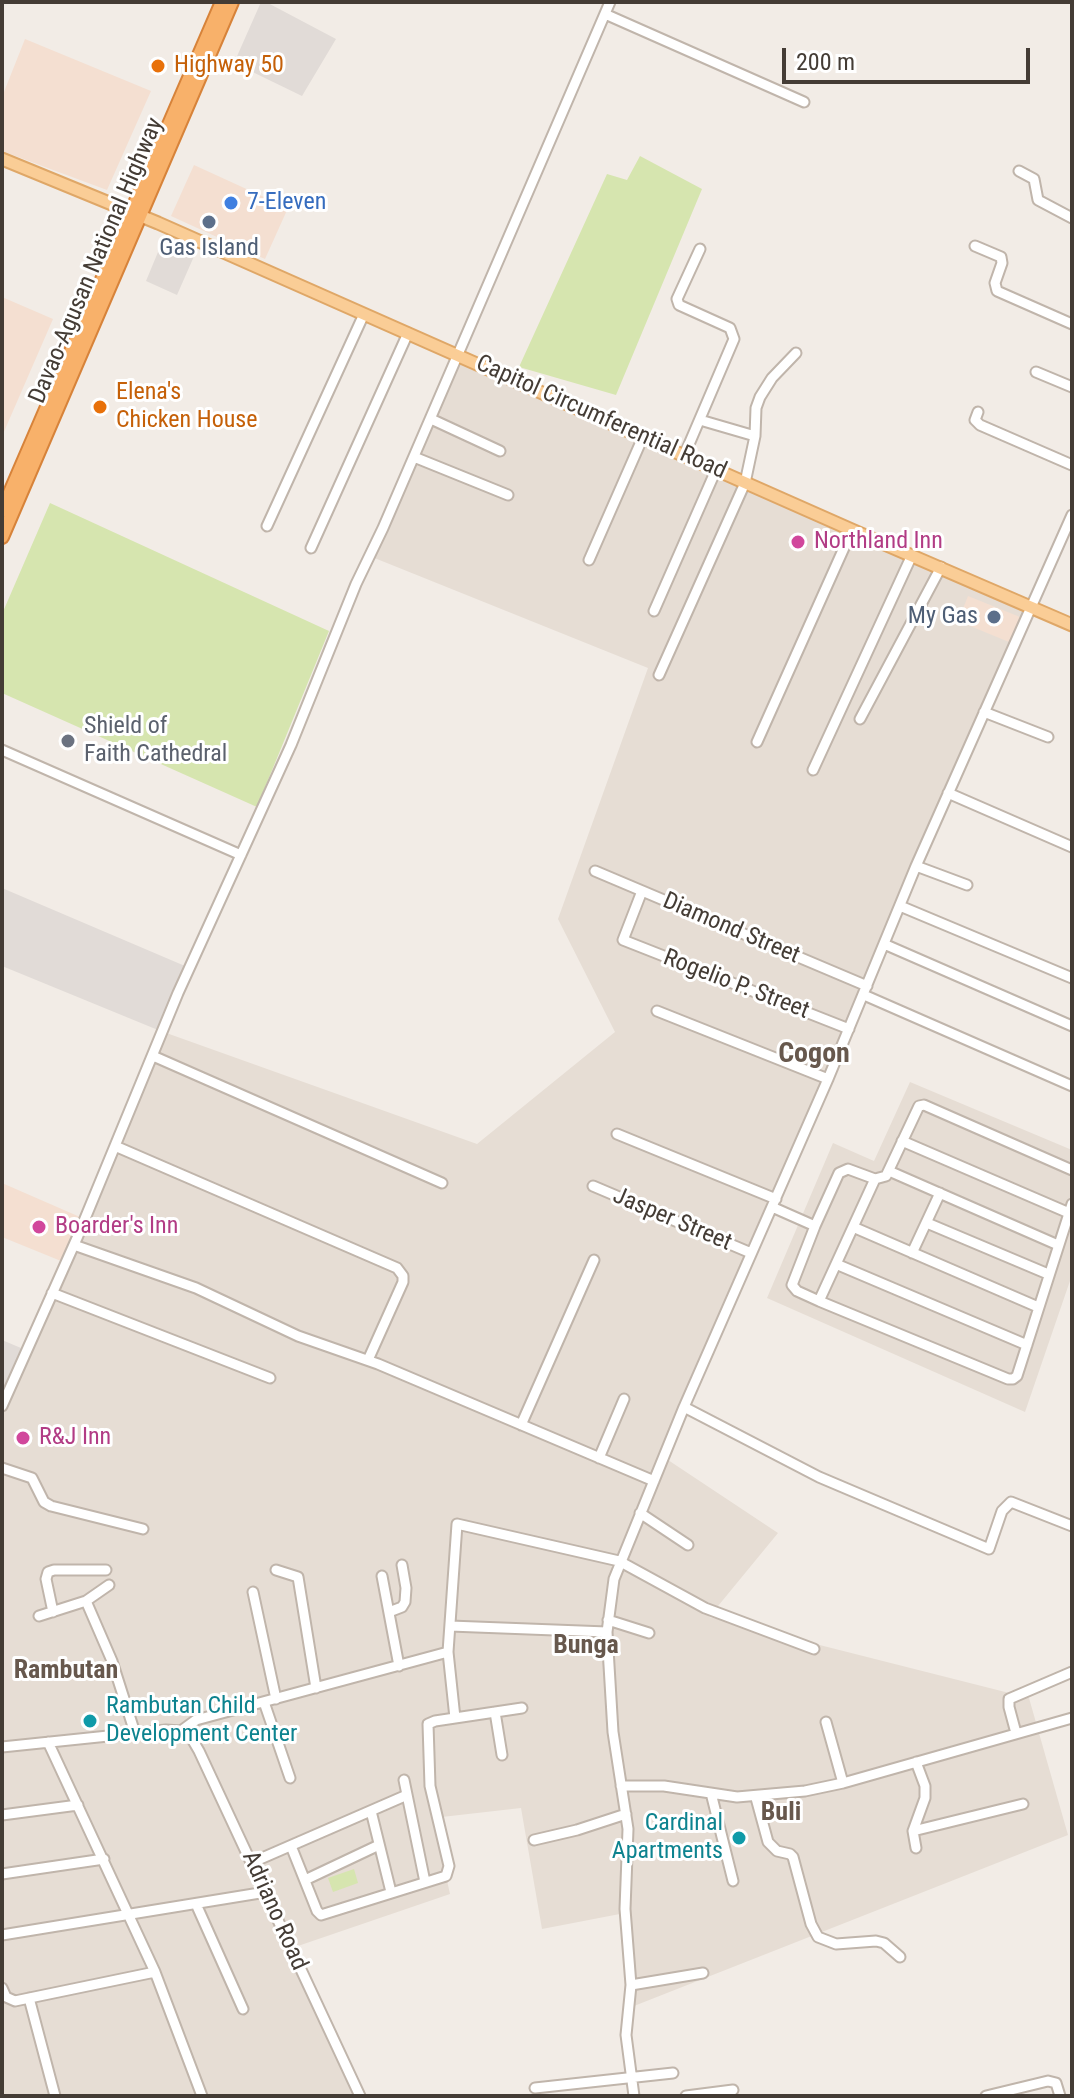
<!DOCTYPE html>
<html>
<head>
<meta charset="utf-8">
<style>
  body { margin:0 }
  #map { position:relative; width:1074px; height:2098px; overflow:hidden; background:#f2ece6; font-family:"Roboto Condensed",sans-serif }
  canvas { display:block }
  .frame { position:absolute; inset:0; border:4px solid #443c35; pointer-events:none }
  .scale { position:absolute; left:782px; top:48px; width:248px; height:36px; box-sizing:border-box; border:4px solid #443c35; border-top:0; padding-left:10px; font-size:24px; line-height:28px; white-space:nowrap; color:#443c35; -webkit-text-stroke:6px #fff; paint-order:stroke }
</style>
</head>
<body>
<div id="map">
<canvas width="1074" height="2098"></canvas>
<div class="frame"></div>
<div class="scale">200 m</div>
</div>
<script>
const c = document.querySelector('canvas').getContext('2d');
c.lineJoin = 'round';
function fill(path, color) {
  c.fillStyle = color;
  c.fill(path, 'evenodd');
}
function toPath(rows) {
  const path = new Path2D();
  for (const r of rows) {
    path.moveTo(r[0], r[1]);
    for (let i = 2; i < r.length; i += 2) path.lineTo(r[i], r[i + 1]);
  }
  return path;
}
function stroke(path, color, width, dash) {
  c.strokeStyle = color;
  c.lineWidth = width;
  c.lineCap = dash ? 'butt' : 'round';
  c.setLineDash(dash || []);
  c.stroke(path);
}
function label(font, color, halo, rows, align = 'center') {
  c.font = font + ' "Roboto Condensed",sans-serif';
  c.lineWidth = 6;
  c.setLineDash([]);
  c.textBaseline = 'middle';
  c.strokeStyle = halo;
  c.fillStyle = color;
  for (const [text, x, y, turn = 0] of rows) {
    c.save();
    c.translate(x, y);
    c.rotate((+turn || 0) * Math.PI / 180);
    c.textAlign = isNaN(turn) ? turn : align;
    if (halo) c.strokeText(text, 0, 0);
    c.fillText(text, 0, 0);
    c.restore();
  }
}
const residential = toPath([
  [457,358,1033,605,665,1458,778,1533,709,1617,1029,1698,1068,1835,634,2006,625,1913,542,1929,521,1808,433,1818,450,1894,295,1947,249,1845,243,1848,360,2096,2,2096,2,1408,158,1030,477,1144,615,1032,558,919,648,668,367,555],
  [910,1082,1072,1150,1072,1275,1025,1412,767,1298,833,1143,874,1161]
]);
const commercial = toPath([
  [25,39,151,91,107,190,2,151,2,97],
  [194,165,288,208,265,259,171,216],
  [2,297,53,319,3,434,2,434],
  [968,596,1020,617,1009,642,958,621],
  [2,1183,80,1217,61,1261,2,1237]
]);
const industrial = toPath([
  [261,2,266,2,336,39,302,96,234,63],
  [163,240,195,254,177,295,146,281],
  [2,888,185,966,158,1030,2,966],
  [2,1340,21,1348,2,1393]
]);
const green = toPath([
  [640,156,702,189,616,395,519,367,607,174,627,180],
  [50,503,329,631,257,807,2,693,2,614],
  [354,1869,358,1883,333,1892,328,1878]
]);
const minor = toPath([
  [605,14,804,102],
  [1019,171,1034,179,1038,200,1072,218],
  [975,246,1001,257,1002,263,995,283,997,291,1072,324],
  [1036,372,1072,387],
  [978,412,975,420,980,425,1072,465],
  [431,419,500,451],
  [700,420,755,436,756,408,760,397,772,378,796,353],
  [684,456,734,339,730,328,679,305,677,299,700,249],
  [414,457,508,495],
  [267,526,364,314],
  [311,548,408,333],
  [589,560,643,437],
  [654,611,716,470],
  [659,675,745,483,755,436],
  [984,712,1048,737],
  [860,719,941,567],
  [757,742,852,530],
  [2,750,241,855],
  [813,770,912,555],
  [948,793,1072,847],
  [916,866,967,885],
  [595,871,867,986],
  [642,891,623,940,849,1029],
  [900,906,1072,978],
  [884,944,1072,1026],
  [864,995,1072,1086],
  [657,1011,828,1079],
  [153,1056,442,1183],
  [617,1134,776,1199],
  [902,1141,1069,1213],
  [115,1146,397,1268,403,1276,403,1282,368,1360],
  [1072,1170,924,1105,919,1106,886,1176,875,1179,848,1169,839,1173,815,1226,792,1285,797,1291,819,1301,1008,1379,1013,1379,1017,1376,1072,1204],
  [889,1171,1058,1245],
  [593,1186,751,1253],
  [772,1207,815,1226],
  [927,1223,1048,1274],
  [853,1227,1038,1307],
  [74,1245,196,1288,298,1336,378,1364,654,1481],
  [912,1253,940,1193],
  [836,1264,1027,1345],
  [52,1293,270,1378],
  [819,1301,875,1179],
  [2,1406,77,1238,178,993,291,745,356,584,383,528,610,2],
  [684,1407,819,1477,989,1549,1002,1511,1011,1502,1072,1526],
  [521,1425,594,1260],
  [599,1458,624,1399],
  [2,1468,32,1478,44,1502,51,1506,143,1529],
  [640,1513,688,1545],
  [276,1570,298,1577,316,1688],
  [382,1576,399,1666],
  [253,1592,276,1699],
  [86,1601,112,1661,135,1733],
  [53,1612,46,1579,48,1572,54,1570,106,1570],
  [389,1612,402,1607,405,1602,406,1588,402,1565],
  [39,1616,86,1601,109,1585],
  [608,1620,649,1633],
  [450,1626,607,1632],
  [264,1702,290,1778],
  [495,1712,502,1755],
  [455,1718,448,1652,457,1524,619,1561,705,1608,814,1649],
  [826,1722,843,1783],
  [181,1731,192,1739,199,1751,360,2096],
  [1016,1733,1009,1707,1009,1699,1072,1672],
  [48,1742,155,1972,202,2096],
  [2,1747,166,1730,181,1731,196,1720,448,1652],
  [916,1762,925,1786,925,1798,913,1831,916,1848],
  [404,1780,425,1882],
  [621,1786,664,1786,737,1797,805,1791,843,1783,1072,1718],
  [711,1793,733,1881],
  [756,1798,768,1842,777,1851,790,1854,793,1857,811,1924,818,1937,836,1944,876,1941,884,1943,900,1957],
  [371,1811,391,1892],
  [2,1815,78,1805],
  [913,1831,1023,1804],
  [534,1840,577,1830,626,1814],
  [291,1846,317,1911,321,1915,446,1876,449,1866,430,1786,428,1724,435,1721,522,1708],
  [253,1862,407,1795],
  [2,1874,104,1859],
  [305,1880,379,1845],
  [196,1904,243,2009],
  [2,1935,266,1892],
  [631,1985,703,1973],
  [2,1988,6,1997,15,2001,155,1972],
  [29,1998,55,2096],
  [535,2088,673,2073],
  [634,2096,626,2035,631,1985,625,1909,628,1829,613,1732,607,1632,614,1579,684,1407,828,1079,916,866,1072,515],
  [686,2096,733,2090],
  [986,2096,1048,2081,1056,2083,1060,2096]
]);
const major = toPath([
  [2,159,158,223,852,530,1072,625]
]);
const highway = toPath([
  [2,511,222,2],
  [2,537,232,2]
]);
const markers = [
  [158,66,8,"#e8710a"],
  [231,203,8,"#3f7fe0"],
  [209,222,8,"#5c6f8a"],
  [100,407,8,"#e8710a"],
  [798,542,8,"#d1479c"],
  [994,617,8,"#5c6f8a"],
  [68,741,8,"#6b7280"],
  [39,1227,8,"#d1479c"],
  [23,1438,8,"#d1479c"],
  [90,1721,8,"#0f9aa8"],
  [739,1838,8,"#0f9aa8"]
];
const foodNames = [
  ["Highway 50",174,66],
  ["Elena's",116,393],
  ["Chicken House",116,421]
];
const shopNames = [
  ["7-Eleven",247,203]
];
const serviceNames = [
  ["Gas Island",209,249],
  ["My Gas",978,617,"right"]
];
const streetNames = [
  ["Davao-Agusan National Highway",97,261,-67],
  ["Capitol Circumferential Road",601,418,24],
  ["Diamond Street",731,929,23],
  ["Rogelio P. Street",736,985,21],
  ["Jasper Street",672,1220,23],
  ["Adriano Road",274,1911,66]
];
const hotelNames = [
  ["Northland Inn",814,542],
  ["Boarder's Inn",55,1227],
  ["R&J Inn",39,1438]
];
const worshipNames = [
  ["Shield of",84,727],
  ["Faith Cathedral",84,755]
];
const cultureNames = [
  ["Rambutan Child",106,1707],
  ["Development Center",106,1735],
  ["Cardinal",723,1824,"right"],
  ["Apartments",723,1852,"right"]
];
const neighbourhoodNames = [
  ["Bunga",586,1646],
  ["Rambutan",66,1671],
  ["Buli",781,1813]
];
const quarterNames = [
  ["Cogon",814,1055]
];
fill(residential, '#e6ddd4');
fill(commercial, '#f4dfd1');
fill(industrial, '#e1dbd7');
fill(green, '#d6e5af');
stroke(minor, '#c0b5ab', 13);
stroke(major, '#dfa767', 15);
stroke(highway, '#d7833a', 16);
stroke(minor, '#fff', 9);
stroke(major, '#facd96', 11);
stroke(highway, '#f8b16a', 12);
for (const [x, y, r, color] of markers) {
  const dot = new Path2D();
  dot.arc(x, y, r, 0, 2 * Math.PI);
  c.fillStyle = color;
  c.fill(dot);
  stroke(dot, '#fff', 3);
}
label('24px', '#c56008', '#fff', foodNames, 'left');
label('24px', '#366cbe', '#fff', shopNames, 'left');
label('24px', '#4e5e75', '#fff', serviceNames);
label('24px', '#443c35', '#fff', streetNames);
label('24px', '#b23c85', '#fff', hotelNames, 'left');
label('24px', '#5b616d', '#fff', worshipNames, 'left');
label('24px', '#0d838f', '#fff', cultureNames, 'left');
label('bold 26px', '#67584d', '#fff', neighbourhoodNames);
label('bold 28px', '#67584d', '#fff', quarterNames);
</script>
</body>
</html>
